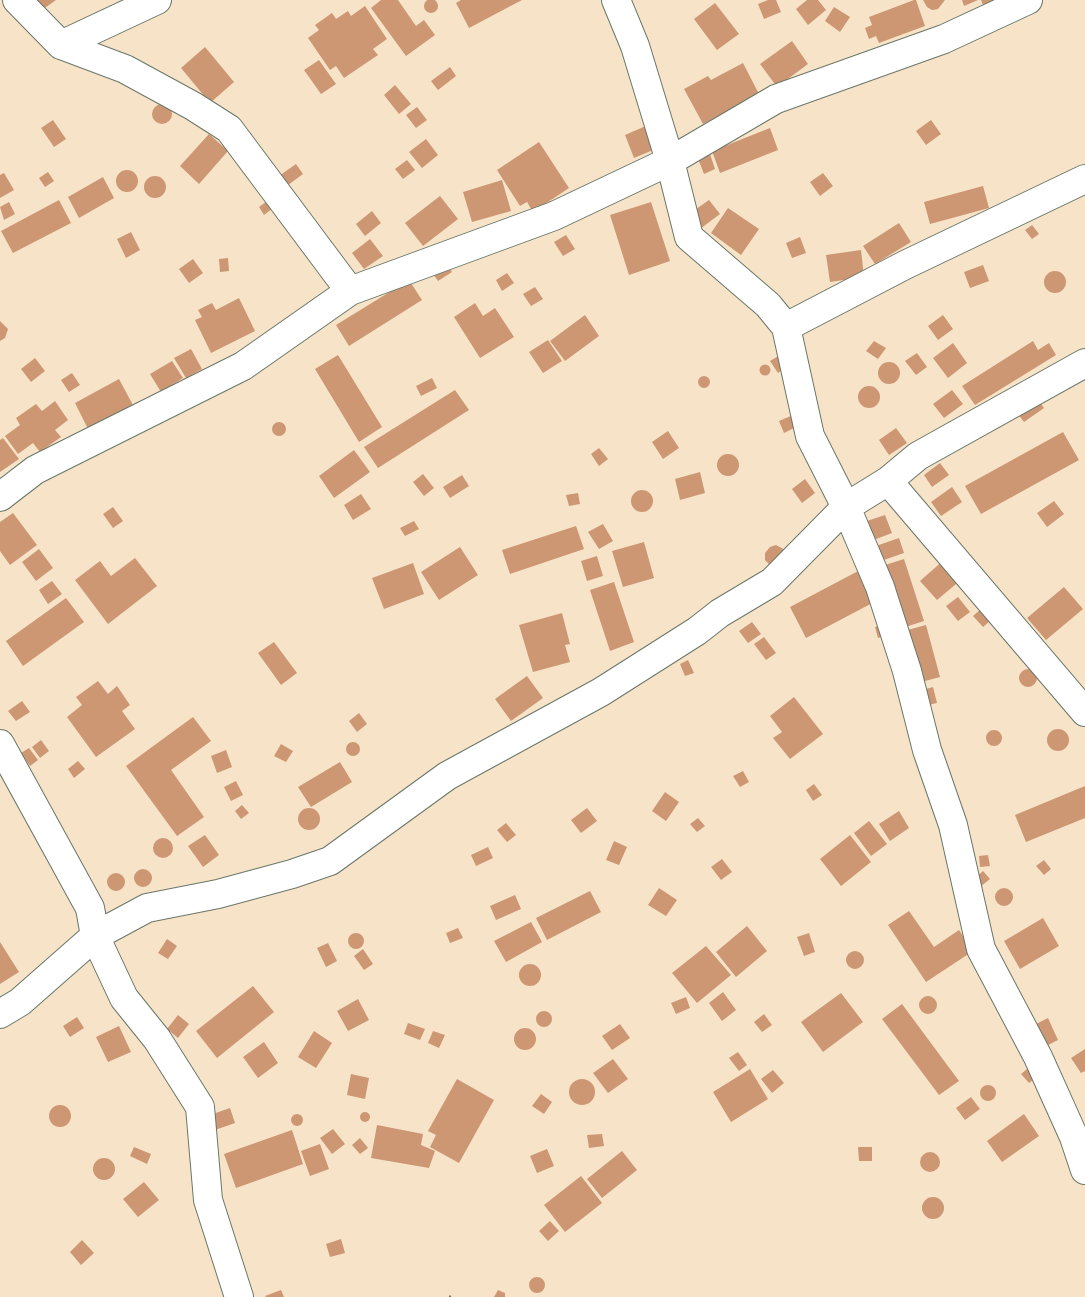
<!DOCTYPE html>
<html>
<head>
<meta charset="utf-8">
<style>
	body { margin:0 }
	canvas { display:block; background:#f6e3c8 }
</style>
</head>
<body>
<canvas width="1085" height="1297"></canvas>
<script>
const g = document.querySelector('canvas').getContext('2d');
g.lineJoin = 'round';
function fillPath(path, color) { g.fillStyle = color; g.fill(path, 'evenodd'); }
const shape = rows => new Path2D(rows.map(r => 'M' + r).join(''));
function stroke(path, color, width, dash) { g.strokeStyle = color; g.lineWidth = width; g.lineCap = dash ? 'butt' : 'round'; g.setLineDash(dash || []); g.stroke(path); }
const building = shape([
	'424 6a7 7 0 1 1 14 0a7 7 0 1 1-14 0Z',
	[34,0,56,0,42,10],
	[381,0,398,0,416,26,424,20,435,35,406,56,371,8],
	[461,0,522,0,469,28,456,3],
	[768,0,776,0,781,12,764,19,758,4],
	[807,0,818,0,826,10,808,25,796,9],
	[914,0,916,0,925,26,879,43,876,36,869,39,865,28,872,25,869,17],
	[923,0,945,0,938,9,932,10,927,7],
	[962,0,978,0,964,6],
	[981,0,996,0,983,5],
	[715,3,739,34,717,50,694,19],
	[365,6,387,39,373,49,378,55,344,78,336,66,330,70,308,38,319,30,315,25,332,13,336,19,348,11,351,16],
	[834,7,850,17,840,32,825,21],
	[792,41,808,64,777,87,760,64],
	[205,47,234,82,210,103,181,68],
	[319,60,336,84,321,94,304,70],
	[743,63,759,94,703,124,684,89,708,76,711,80],
	[450,67,456,76,438,90,431,81],
	[395,85,411,104,399,114,384,95],
	'152 114a10 10 0 1 1 20 0a10 10 0 1 1-20 0Z',
	[417,107,427,120,416,128,406,115],
	[53,120,66,139,54,147,41,128],
	[931,120,941,134,926,145,916,131],
	[648,125,658,148,634,158,625,135],
	[770,128,778,150,720,173,712,151],
	[209,134,228,151,199,184,180,166],
	[426,139,438,155,422,168,409,152],
	[539,142,569,188,533,212,527,202,520,206,497,170],
	[709,151,715,169,704,174,697,156],
	[407,160,415,170,403,179,395,169],
	[296,164,303,174,284,188,276,178],
	'116 181a11 11 0 1 1 22 0a11 11 0 1 1-22 0Z',
	[48,172,54,181,45,187,39,178],
	[4,173,14,190,0,198,0,175],
	[823,173,833,186,820,196,810,182],
	'144 187a11 11 0 1 1 22 0a11 11 0 1 1-22 0Z',
	[103,177,114,198,79,218,68,197],
	[502,180,511,211,472,222,463,192],
	[983,186,989,208,930,224,924,202],
	[440,196,458,219,423,246,405,223],
	[59,200,71,223,13,253,1,231],
	[709,200,720,214,700,229,689,214],
	[267,201,273,208,264,215,259,207],
	[9,202,15,214,4,220,0,207],
	[651,202,670,261,629,275,610,215],
	[728,208,759,229,741,255,711,233],
	[372,211,381,223,365,236,356,224],
	[899,223,911,242,875,264,863,246],
	[1032,225,1039,234,1032,239,1025,230],
	[131,232,140,250,126,258,117,239],
	[566,235,575,249,563,256,554,242],
	[800,237,806,253,792,258,786,243],
	[370,239,383,256,364,269,352,253],
	[861,250,864,277,830,282,826,255],
	[228,258,229,271,220,272,219,259],
	[193,259,203,273,189,283,179,269],
	[445,262,452,272,438,281,431,271],
	[983,265,989,281,970,288,964,272],
	'1044 282a11 11 0 1 1 22 0a11 11 0 1 1-22 0Z',
	[507,273,514,283,502,291,496,280],
	[409,280,422,300,349,346,336,325],
	[535,287,543,299,531,306,523,294],
	[239,298,255,331,211,353,195,320,202,317,198,310,212,303,216,310],
	[475,303,483,316,495,308,514,337,480,358,454,317],
	[585,315,599,336,565,361,550,341],
	[943,315,953,329,938,340,928,326],
	[0,321,8,329,5,338,0,341],
	[548,340,562,361,543,373,529,352],
	[874,341,886,348,878,359,866,351],
	[1033,341,1038,350,1049,343,1056,355,975,405,962,386],
	[953,343,967,363,948,378,933,358],
	[191,349,202,369,186,378,174,358],
	[917,353,927,367,916,375,905,361],
	[338,355,382,427,359,442,315,369],
	[780,355,787,366,778,373,770,361],
	[35,358,45,371,31,382,21,369],
	[172,361,183,378,161,392,150,374],
	'878 373a11 11 0 1 1 22 0a11 11 0 1 1-22 0Z',
	'759.5 370a5.5 5.5 0 1 1 11 0a5.5 5.5 0 1 1-11 0Z',
	[72,373,80,385,69,392,61,380],
	'698 382a6 6 0 1 1 12 0a6 6 0 1 1-12 0Z',
	[432,378,437,388,421,396,416,386],
	[119,379,134,407,89,431,75,403],
	'858 397a11 11 0 1 1 22 0a11 11 0 1 1-22 0Z',
	[455,390,469,410,378,468,364,447],
	[952,390,963,404,944,418,933,404],
	[1037,398,1044,408,1024,422,1017,413],
	[55,401,68,420,55,430,61,437,40,452,33,443,18,454,5,436,20,425,16,418,36,404,42,411],
	[793,415,798,426,784,433,779,421],
	'272 429a7 7 0 1 1 14 0a7 7 0 1 1-14 0Z',
	[896,428,907,443,889,455,879,440],
	[668,431,679,448,663,459,652,442],
	[1063,432,1079,460,981,514,965,486],
	[3,438,19,459,0,472,0,440],
	[599,448,608,459,599,466,591,454],
	[354,450,370,472,334,498,319,476],
	'717 465a11 11 0 1 1 22 0a11 11 0 1 1-22 0Z',
	[940,463,949,475,932,487,924,475],
	[700,472,705,493,680,500,675,479],
	[423,474,434,488,424,496,413,482],
	[462,475,469,486,450,498,443,487],
	[805,479,815,493,802,503,792,489],
	[952,487,962,502,941,516,931,502],
	'631 501a11 11 0 1 1 22 0a11 11 0 1 1-22 0Z',
	[578,493,580,504,569,506,566,495],
	[361,494,371,509,353,520,344,505],
	[1054,501,1064,514,1047,527,1037,513],
	[113,507,123,521,113,528,103,514],
	[13,513,37,545,10,565,0,551,0,522],
	[885,515,892,533,868,542,861,523],
	[414,521,419,529,405,536,400,528],
	[603,524,613,541,599,549,588,532],
	[576,526,584,549,510,574,502,550],
	[899,538,904,553,878,562,873,547],
	[644,542,654,578,623,587,612,551],
	[776,545,785,550,770,565,765,560,765,553,770,547],
	[460,547,478,575,439,600,421,572],
	[39,549,53,568,36,581,22,562],
	[597,556,603,576,587,581,581,561],
	[135,558,157,586,108,624,75,580,100,561,111,576],
	[904,559,924,621,899,629,879,567],
	[945,559,962,579,937,600,920,581],
	[413,563,424,594,384,609,372,578],
	[862,569,878,600,806,638,790,607],
	[52,581,62,594,48,604,39,590],
	[614,582,634,642,610,651,590,590],
	[1064,587,1083,609,1046,640,1027,618],
	[958,597,970,612,958,621,946,606],
	[66,598,84,622,23,666,6,641],
	[981,609,991,620,983,627,973,616],
	[562,613,570,644,565,645,570,662,533,672,519,625],
	[752,622,761,634,748,643,739,631],
	[887,624,889,635,878,638,875,627],
	[926,625,940,677,914,684,900,632],
	[764,637,776,653,766,660,754,644],
	[274,642,297,673,281,685,258,653],
	[688,660,694,673,685,676,680,664],
	'1019 678a9 9 0 1 1 18 0a9 9 0 1 1-18 0Z',
	[527,676,543,698,511,721,495,699],
	[98,681,108,694,117,686,130,705,122,711,135,729,96,757,67,717,82,705,76,697],
	[933,687,937,703,924,706,919,691],
	[794,697,823,734,790,759,773,738,782,732,770,716],
	[22,701,30,712,16,721,8,711],
	[359,713,367,724,357,732,349,721],
	[193,717,211,741,171,770,204,817,177,836,126,766],
	'1047 740a11 11 0 1 1 22 0a11 11 0 1 1-22 0Z',
	'986 738a8 8 0 1 1 16 0a8 8 0 1 1-16 0Z',
	[41,740,49,751,40,758,32,747],
	'346 749a7 7 0 1 1 14 0a7 7 0 1 1-14 0Z',
	[281,744,293,751,286,762,274,756],
	[29,748,38,760,30,766,21,753],
	[226,750,232,767,217,773,211,756],
	[78,761,85,769,74,778,68,769],
	[340,762,352,782,311,807,298,787],
	[743,771,749,782,740,787,733,776],
	[236,781,243,795,231,801,224,787],
	[814,784,822,795,813,801,806,790],
	[1085,786,1085,818,1026,842,1015,815],
	[665,792,679,802,666,821,652,811],
	[242,805,249,813,241,819,235,811],
	[587,808,597,821,581,833,571,820],
	'298 819a11 11 0 1 1 22 0a11 11 0 1 1-22 0Z',
	[899,811,909,828,890,841,879,824],
	[698,818,705,826,697,832,690,824],
	[869,821,887,844,871,856,854,833],
	[506,823,516,835,507,842,497,830],
	[205,835,219,855,203,867,188,846],
	[850,835,871,862,841,886,820,859],
	'153 848a10 10 0 1 1 20 0a10 10 0 1 1-20 0Z',
	[614,841,627,847,619,865,606,860],
	[488,847,493,858,476,866,471,855],
	[988,855,990,866,980,867,979,856],
	[722,859,732,872,721,880,711,867],
	[1044,860,1051,869,1044,875,1036,866],
	'134 878a9 9 0 1 1 18 0a9 9 0 1 1-18 0Z',
	[983,871,990,879,980,887,974,879],
	'107 882a9 9 0 1 1 18 0a9 9 0 1 1-18 0Z',
	'995 897a9 9 0 1 1 18 0a9 9 0 1 1-18 0Z',
	[659,888,677,900,666,916,648,905],
	[590,891,601,912,547,940,536,918],
	[515,895,521,909,496,920,490,906],
	[909,911,934,947,959,930,973,951,926,982,888,925],
	[1043,918,1059,946,1020,969,1004,941],
	[531,922,542,942,506,962,494,941],
	[747,926,767,951,736,977,716,952],
	[458,928,463,938,450,943,446,933],
	'348 941a8 8 0 1 1 16 0a8 8 0 1 1-16 0Z',
	[809,933,815,952,804,956,797,937],
	[167,939,177,946,168,959,158,953],
	[0,942,19,972,0,984],
	[328,943,337,961,326,967,317,948],
	[706,946,731,975,697,1003,672,973],
	[363,949,373,964,364,970,354,956],
	'846 960a9 9 0 1 1 18 0a9 9 0 1 1-18 0Z',
	'519 975a11 11 0 1 1 22 0a11 11 0 1 1-22 0Z',
	[253,986,274,1012,217,1058,196,1031],
	[723,992,736,1010,722,1021,709,1003],
	[841,993,863,1022,823,1052,801,1022],
	'919 1005a9 9 0 1 1 18 0a9 9 0 1 1-18 0Z',
	[686,997,690,1008,676,1014,671,1003],
	[358,999,369,1020,348,1031,337,1011],
	[902,1004,959,1081,939,1095,882,1019],
	'536 1019a8 8 0 1 1 16 0a8 8 0 1 1-16 0Z',
	[764,1014,772,1025,762,1032,754,1022],
	[178,1015,189,1024,178,1038,167,1029],
	[77,1017,84,1028,70,1037,63,1026],
	[1048,1018,1058,1040,1046,1046,1036,1024],
	[408,1023,425,1029,420,1040,404,1034],
	[620,1024,630,1038,612,1050,602,1036],
	[119,1026,131,1052,108,1062,96,1037],
	'514 1039a11 11 0 1 1 22 0a11 11 0 1 1-22 0Z',
	[314,1031,332,1043,316,1068,298,1057],
	[433,1031,445,1035,439,1048,428,1043],
	[264,1042,278,1063,258,1078,243,1057],
	[1085,1049,1085,1071,1081,1073,1071,1058],
	[738,1052,747,1065,739,1071,729,1058],
	[613,1059,628,1079,608,1093,593,1073],
	[1032,1065,1040,1075,1029,1083,1021,1074],
	[750,1069,768,1099,731,1122,713,1092],
	[773,1070,784,1083,772,1093,761,1079],
	[351,1074,369,1078,365,1099,347,1095],
	'569 1092a13 13 0 1 1 26 0a13 13 0 1 1-26 0Z',
	[457,1079,494,1100,459,1163,430,1147,436,1135,428,1131],
	'980 1093a8 8 0 1 1 16 0a8 8 0 1 1-16 0Z',
	[541,1094,552,1102,544,1114,532,1106],
	[971,1097,980,1109,965,1120,956,1108],
	'49 1116a11 11 0 1 1 22 0a11 11 0 1 1-22 0Z',
	[230,1108,235,1123,215,1130,210,1115],
	'360 1117a5 5 0 1 1 10 0a5 5 0 1 1-10 0Z',
	'291 1120a6 6 0 1 1 12 0a6 6 0 1 1-12 0Z',
	[1024,1114,1039,1136,1002,1162,987,1141],
	[377,1125,423,1134,421,1145,435,1151,429,1168,371,1158],
	[333,1129,345,1144,332,1154,320,1138],
	[292,1130,303,1164,236,1188,224,1154],
	[602,1134,604,1146,589,1148,587,1135],
	[360,1138,368,1148,360,1154,352,1145],
	[320,1144,329,1169,310,1176,301,1151],
	[134,1147,151,1154,147,1164,130,1156],
	[858,1147,872,1147,872,1161,859,1161],
	[547,1149,554,1166,537,1173,530,1156],
	[622,1151,637,1170,602,1198,587,1179],
	'920 1162a10 10 0 1 1 20 0a10 10 0 1 1-20 0Z',
	'93 1169a11 11 0 1 1 22 0a11 11 0 1 1-22 0Z',
	[581,1176,602,1203,565,1232,544,1205],
	[144,1182,159,1200,138,1217,123,1199],
	'922 1208a11 11 0 1 1 22 0a11 11 0 1 1-22 0Z',
	[550,1221,559,1231,548,1241,539,1231],
	[341,1239,345,1253,330,1257,326,1244],
	[82,1240,94,1253,81,1265,70,1252],
	'529 1285a8 8 0 1 1 16 0a8 8 0 1 1-16 0Z',
	[281,1290,284,1297,266,1297,265,1296],
	[498,1290,505,1293,505,1297,494,1297]
]);
const path = shape([
	[449,1297,451,1297]
]);
const minor = shape([
	[17,0,61,45,125,69,193,106,229,129,350,291,554,216,670,161,776,99,944,39,1028,0],
	[616,0,635,46,670,161,689,237,768,305,786,327,810,436,846,507,888,481,1085,712],
	[61,45,157,0],
	[786,327,905,265,1085,179],
	[888,481,918,456,1085,363],
	[0,497,35,470,243,366,350,291],
	[0,744,90,908,95,936,124,998,157,1039,200,1107,208,1200,239,1297],
	[0,1014,20,1002,95,936,147,908,218,894,292,874,330,861,447,776,601,692,697,631,720,613,772,582,846,507,880,587,907,671,927,750,953,825,981,949,1038,1057,1074,1137,1085,1170]
]);
fillPath(building, '#ce9773');
stroke(minor, '#6a7768', 30);
stroke(path, '#6a7768', 3, [4, 4]);
stroke(minor, '#fff', 28);
</script>
</body>
</html>
